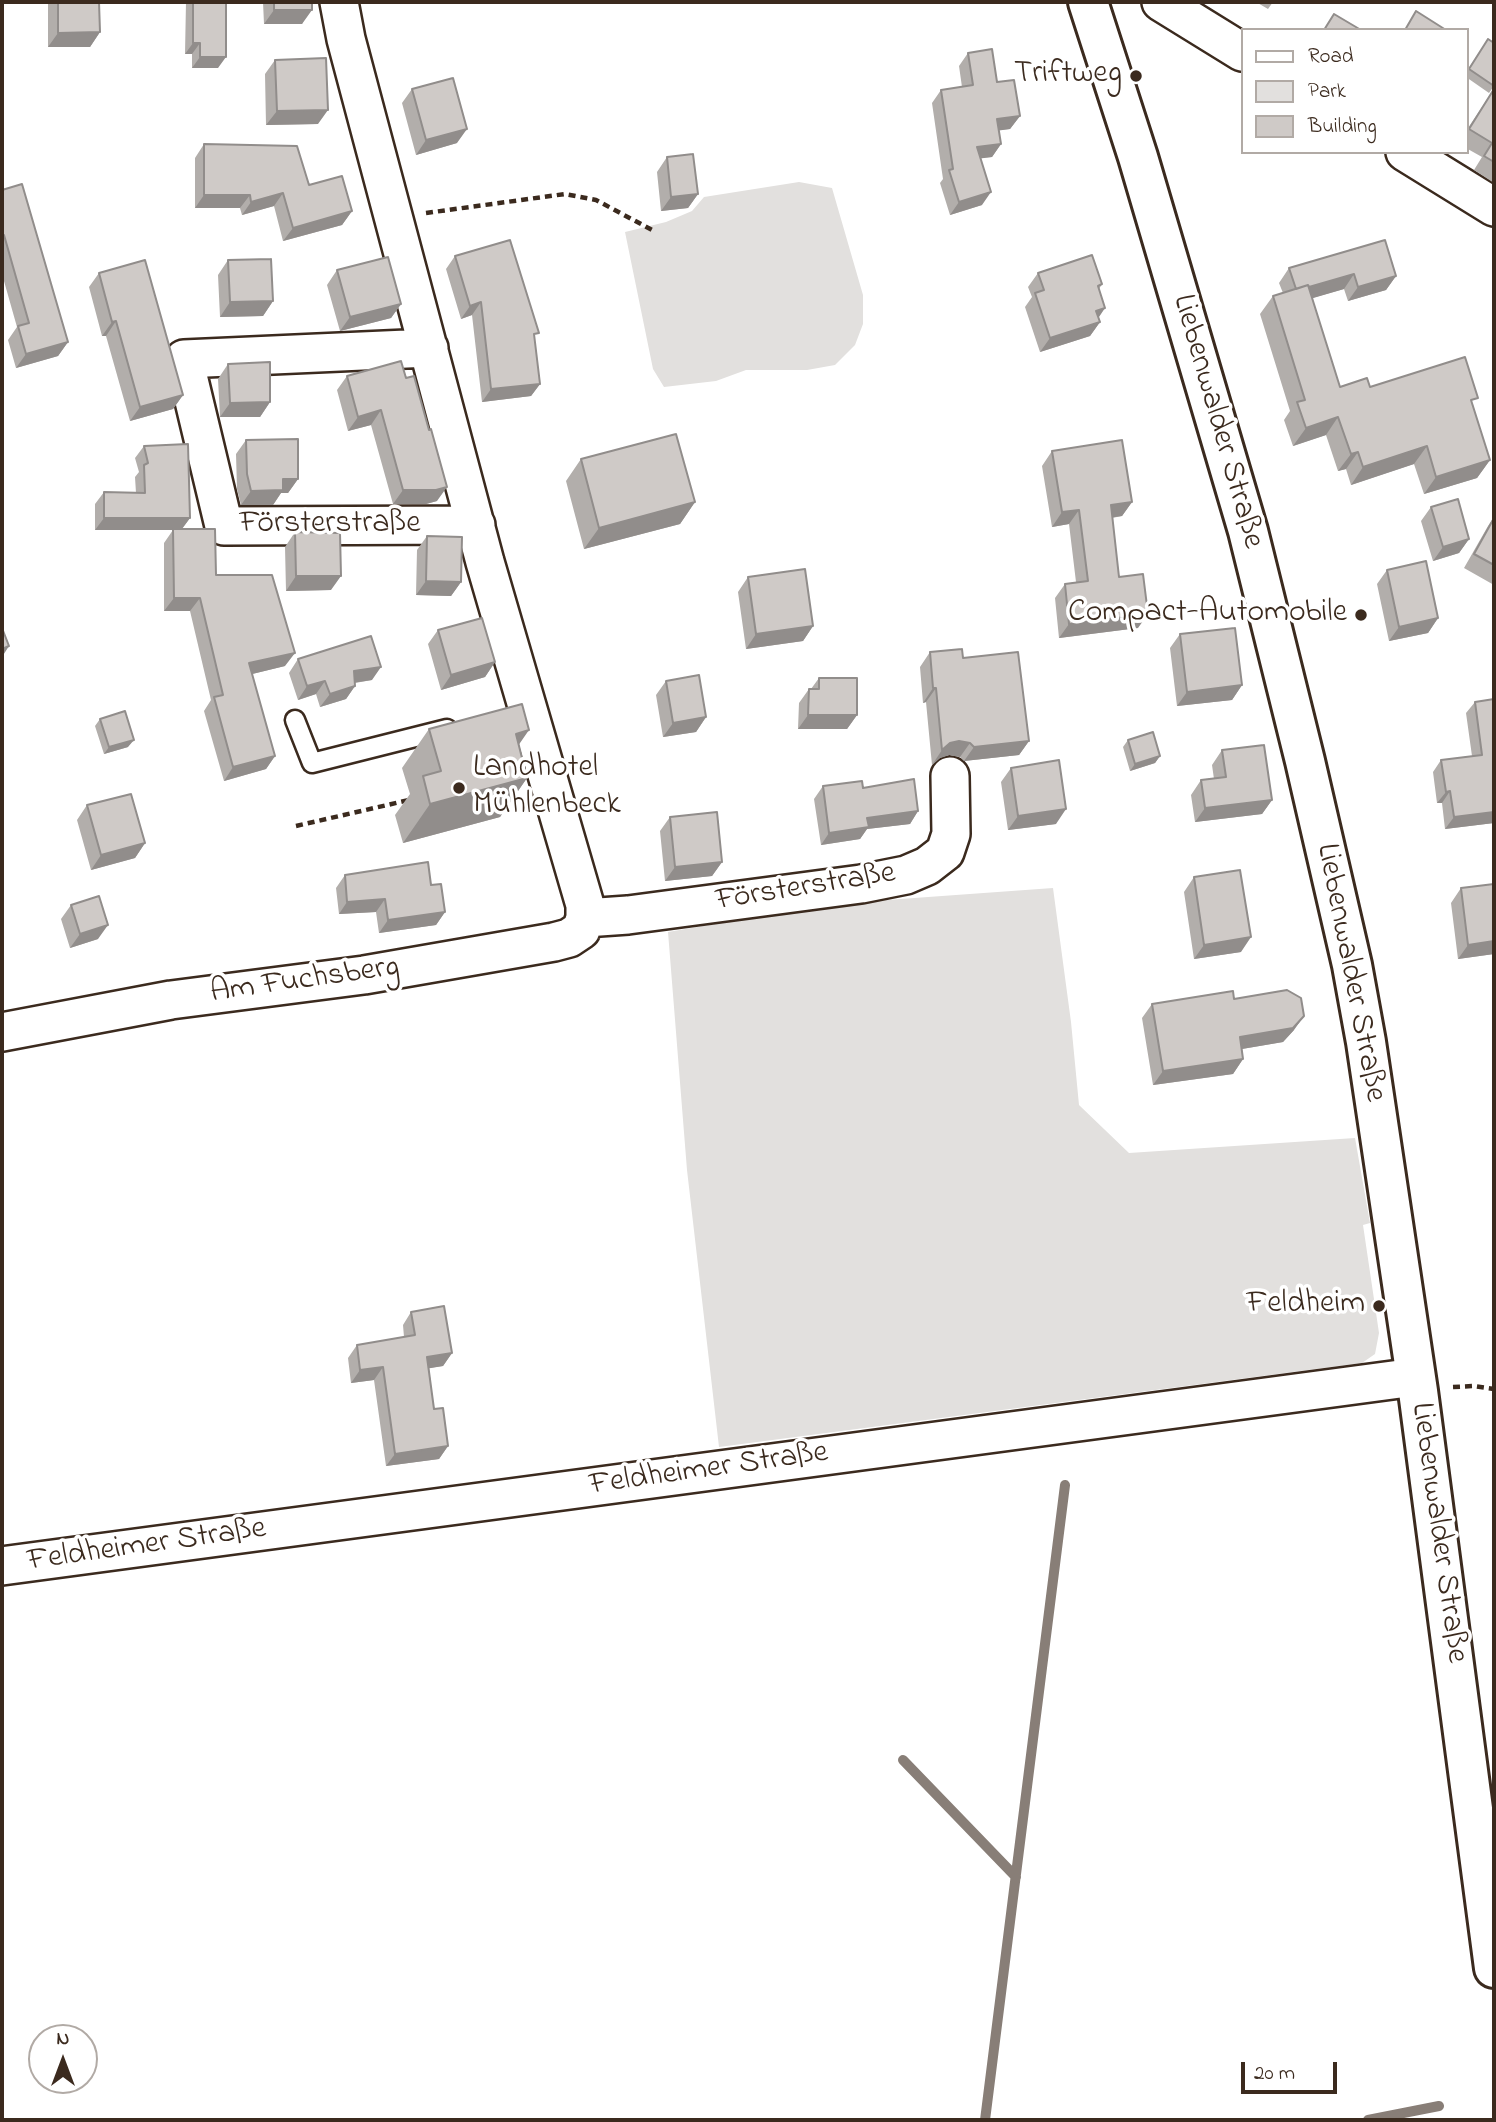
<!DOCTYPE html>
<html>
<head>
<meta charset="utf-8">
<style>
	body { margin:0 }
	#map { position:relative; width:1496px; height:2122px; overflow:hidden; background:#fff; font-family:"Indie Flower",sans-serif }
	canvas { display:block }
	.frame { position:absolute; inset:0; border:4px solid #3b2a1e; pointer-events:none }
	.legend { position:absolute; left:1241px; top:28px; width:228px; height:126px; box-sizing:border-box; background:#fff; border:2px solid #b1aaa5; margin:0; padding:9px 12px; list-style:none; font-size:21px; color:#3b2a1e }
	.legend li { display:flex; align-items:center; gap:14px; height:35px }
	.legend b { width:35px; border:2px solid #b1aaa5 }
	.north { position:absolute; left:28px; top:2024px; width:70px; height:70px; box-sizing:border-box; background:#fff; border:2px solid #b1aaa5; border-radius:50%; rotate:0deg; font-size:19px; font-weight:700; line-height:28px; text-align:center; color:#3b2a1e }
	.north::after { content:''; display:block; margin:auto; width:24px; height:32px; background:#3b2a1e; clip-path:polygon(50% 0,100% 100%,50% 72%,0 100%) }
	.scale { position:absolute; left:1241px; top:2062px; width:96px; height:32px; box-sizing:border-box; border:4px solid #3b2a1e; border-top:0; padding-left:9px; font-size:21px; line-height:24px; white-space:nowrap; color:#3b2a1e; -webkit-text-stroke:5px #fff; paint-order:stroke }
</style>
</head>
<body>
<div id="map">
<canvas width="1496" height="2122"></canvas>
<div class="frame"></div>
<ul class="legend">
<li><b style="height:9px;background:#fff"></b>Road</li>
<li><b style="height:19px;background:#e2e0de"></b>Park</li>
<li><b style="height:19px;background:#cfcac7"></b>Building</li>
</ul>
<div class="north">N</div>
<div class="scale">20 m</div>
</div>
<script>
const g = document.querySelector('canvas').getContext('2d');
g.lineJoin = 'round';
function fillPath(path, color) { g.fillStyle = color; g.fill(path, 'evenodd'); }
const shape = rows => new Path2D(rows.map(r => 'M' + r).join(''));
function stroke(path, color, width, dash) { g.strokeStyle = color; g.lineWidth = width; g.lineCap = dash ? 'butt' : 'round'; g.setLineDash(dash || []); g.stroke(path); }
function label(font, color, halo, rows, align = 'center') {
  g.font = font + ' "Indie Flower",sans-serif'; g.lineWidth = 7; g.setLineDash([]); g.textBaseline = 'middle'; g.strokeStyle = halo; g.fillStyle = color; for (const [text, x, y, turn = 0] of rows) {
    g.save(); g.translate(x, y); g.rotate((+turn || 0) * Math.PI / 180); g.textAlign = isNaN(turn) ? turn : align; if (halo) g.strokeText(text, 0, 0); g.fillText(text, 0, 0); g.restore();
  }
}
const green = shape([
	[799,182,832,188,863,295,863,324,855,345,835,365,807,370,746,370,716,381,664,387,653,369,625,232,666,222,692,211,704,197],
	[1053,888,1071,1022,1079,1105,1129,1153,1355,1138,1370,1223,1363,1225,1379,1333,1375,1354,1362,1363,719,1447,687,1170,668,932,831,904]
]);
const stream = shape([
	[903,1760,1016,1877],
	[985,2120,1065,1485],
	[1368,2120,1439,2106]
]);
const path = shape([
	[426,213,565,194,596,200,654,231],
	[296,826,409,800],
	[1453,1387,1474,1386,1494,1389]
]);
const lane = shape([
	[295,720,312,763,447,729]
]);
const street = shape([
	[1161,2,1242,52],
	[1405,152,1494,207],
	[429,348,184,359,224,526,476,525],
	[585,918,628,915,861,884,906,875,927,866,945,852,951,834,950,776],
	[2,1032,171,1000,364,975,554,942,569,938,581,930,585,918,585,905,485,562,346,39,339,2],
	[2,1566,1415,1377]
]);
const secondary = shape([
	[1088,2,1138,157,1248,531,1305,761,1352,965,1366,1042,1418,1391,1494,1968]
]);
const wall = shape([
	[48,2,99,2,100,32,90,47,48,47],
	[186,2,226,2,218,68,192,68,192,54,185,54],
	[263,2,312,2,302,24,264,24],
	[1256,2,1273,2,1268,9],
	[1488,39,1494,86,1489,93,1466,77,1466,72],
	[968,53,997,82,1020,116,1010,129,999,130,1001,144,992,157,980,158,982,205,950,215,940,183,943,179,932,103,941,90,962,87,959,66],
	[275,60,318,124,266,125,265,74],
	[412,89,457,143,416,155,402,103],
	[1494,89,1494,183,1474,170,1482,157,1466,148,1466,131],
	[204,144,309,185,352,211,342,225,283,241,274,206,242,215,240,208,195,208,195,158],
	[667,157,698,194,688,208,661,211,657,172],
	[2,190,68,342,58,356,16,368,8,340,17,327,2,274],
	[455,256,540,384,531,396,482,402,472,315,461,319,446,269],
	[228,260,273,301,263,316,220,317,218,275],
	[1289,268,1396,276,1386,290,1348,301,1344,289,1312,298,1340,387,1370,387,1473,405,1490,460,1477,478,1424,494,1414,464,1351,485,1346,469,1338,471,1326,435,1293,446,1284,420,1290,411,1260,314,1273,296,1283,293,1279,283],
	[337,270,401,304,391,318,340,331,327,285],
	[99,273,183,395,173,409,130,421,106,336,102,336,89,287],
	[1038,273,1102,284,1099,289,1099,318,1100,322,1090,336,1040,352,1025,307,1032,297,1028,287],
	[228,364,270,402,260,417,220,417,218,379],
	[347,376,406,378,429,430,437,501,426,504,393,504,371,425,348,431,337,390],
	[246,440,298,479,288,493,281,493,273,505,241,505,237,489,236,454],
	[144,446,190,518,182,529,285,666,252,674,275,756,266,769,224,781,204,711,211,700,190,611,164,611,164,543,173,530,95,530,95,504,104,492,136,493,135,477,139,472,135,458],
	[1052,451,1132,502,1122,516,1112,518,1119,577,1138,628,1059,638,1055,598,1065,584,1076,582,1069,524,1052,527,1042,466],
	[581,459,695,502,680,524,584,549,566,481],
	[1431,507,1469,539,1459,553,1433,561,1421,521],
	[1494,517,1494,585,1464,568,1488,526],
	[295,532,331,590,286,591,285,547],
	[427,536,461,582,451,596,416,595,417,550],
	[1387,570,1438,618,1428,633,1389,641,1377,584],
	[748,577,813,626,803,641,746,649,738,592],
	[438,630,495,662,485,677,441,690,428,644],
	[1180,634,1242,685,1232,700,1177,706,1170,648],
	[930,652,963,658,1029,741,1019,755,964,761,960,757,949,755,940,758,932,765,926,702,923,703,920,667],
	[298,659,372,680,355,683,355,686,346,699,320,707,316,694,298,700,289,673],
	[819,678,857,715,847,729,798,729,799,703,809,689,811,689],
	[666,681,706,717,696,732,663,737,656,695],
	[1475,702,1494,823,1445,829,1442,803,1437,803,1433,772,1441,760,1472,756,1466,713],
	[100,719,128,747,104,754,95,726],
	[429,729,519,745,527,778,500,817,403,843,395,815,410,794,402,768],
	[1128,740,1160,756,1155,763,1130,771,1123,747],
	[1222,750,1272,800,1262,814,1195,822,1191,795,1201,780,1214,779,1212,765],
	[1011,768,1056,824,1008,830,1001,782],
	[823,786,863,788,918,811,910,824,867,829,860,839,821,845,814,799],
	[87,805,145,843,135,858,91,870,77,820],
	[670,817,722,862,712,876,665,881,660,831],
	[345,875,431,885,445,912,436,925,379,933,376,912,339,914,336,888],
	[1194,877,1241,952,1194,959,1184,892],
	[1494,884,1494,954,1458,959,1451,903,1461,888],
	[71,905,98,939,70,948,61,919],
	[1234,999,1294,1030,1283,1042,1242,1049,1243,1059,1233,1074,1153,1085,1142,1018,1152,1004],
	[411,1312,452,1353,443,1366,429,1368,434,1409,448,1446,439,1459,386,1466,374,1380,351,1383,348,1358,357,1345,404,1337,403,1325]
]);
const shadedWall = shape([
	[274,10,312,10,302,24,264,24],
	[100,32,90,47,48,47,58,33],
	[193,43,200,43,192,54,185,54],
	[200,57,226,57,218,68,192,68],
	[328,110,318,124,266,125,277,111],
	[1020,116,1010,129,988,132,997,119],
	[467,129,457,143,416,155,426,140],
	[1001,144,992,157,968,160,977,147],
	[991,192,982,205,950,215,959,202],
	[283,193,274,206,242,215,251,202],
	[698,194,688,208,661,211,671,197],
	[204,195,250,195,240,208,195,208],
	[352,211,342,225,283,241,293,228],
	[1354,274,1344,289,1286,306,1296,291],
	[1396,276,1386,290,1348,301,1358,287],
	[273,301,263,316,220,317,230,302],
	[481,302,472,315,461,319,470,306],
	[401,304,391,318,340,331,350,317],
	[1105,308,1095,323,1096,311],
	[116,321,106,336,102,336,112,322],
	[1100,322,1090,336,1040,352,1050,338],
	[68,342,58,356,16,368,26,354],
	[540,384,531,396,482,402,491,389],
	[183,395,173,409,130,421,140,407],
	[270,402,260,417,220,417,230,403],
	[381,410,371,425,348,431,358,417],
	[1338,417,1326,435,1293,446,1306,428],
	[1427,446,1414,464,1351,485,1363,467],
	[1358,452,1346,469,1338,471,1351,454],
	[1490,460,1477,478,1424,494,1436,477],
	[283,479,298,479,288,493,281,493,273,505,241,505,251,491],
	[447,487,437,501,426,504,393,504,403,490],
	[695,502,680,524,584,549,599,528],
	[1132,502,1122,516,1101,519,1111,505],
	[1079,510,1069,524,1052,527,1062,512],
	[104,518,190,518,181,530,95,530],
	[1469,539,1459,553,1433,561,1443,547],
	[296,576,341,576,331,590,286,591],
	[426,581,461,582,451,596,416,595],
	[174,598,200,598,190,611,164,611],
	[1148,614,1138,628,1059,638,1069,624],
	[1438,618,1428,633,1389,641,1399,627],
	[813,626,803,641,746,649,756,634],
	[9,646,2,657,2,649],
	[295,653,285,666,240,677,249,663],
	[495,662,485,677,441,690,451,675],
	[381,667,372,680,345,684,354,671],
	[325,681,316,694,298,700,307,686],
	[1242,685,1232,700,1177,706,1187,692],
	[355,686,346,699,320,707,330,694],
	[933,688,936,688,926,702,923,703],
	[808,715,857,715,847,729,798,729],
	[706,717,696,732,663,737,673,723],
	[529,730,502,769,516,734],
	[134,740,128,747,104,754,109,747],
	[959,741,970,743,960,757,949,755,940,758,932,765,942,750,950,743],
	[1029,741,1019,755,964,761,974,747],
	[275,756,266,769,224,781,233,767],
	[1160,756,1155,763,1130,771,1135,764],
	[527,778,500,817,403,843,430,804],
	[1450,791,1442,803,1437,803,1446,792],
	[1272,800,1262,814,1195,822,1205,808],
	[1066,809,1056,824,1008,830,1018,816],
	[918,811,910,824,867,829,860,839,821,845,829,833,867,818],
	[1494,812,1494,823,1445,829,1454,817],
	[145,843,135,858,91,870,101,855],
	[722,862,712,876,665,881,675,867],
	[385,899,376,912,339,914,347,902],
	[445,912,436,925,379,933,388,920],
	[108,925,98,939,70,948,80,934],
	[1251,937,1241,952,1194,959,1204,945],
	[1494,941,1494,954,1458,959,1468,945],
	[1304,1016,1294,1030,1283,1042,1230,1051,1240,1037],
	[1243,1059,1233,1074,1153,1085,1163,1071],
	[452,1353,443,1366,419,1370,427,1357],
	[383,1367,374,1380,351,1383,360,1370],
	[448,1446,439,1459,386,1466,395,1454]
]);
const building = shape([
	[58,2,99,2,100,32,58,33,58,2],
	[193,2,226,2,226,57,200,57,200,43,193,43,193,2],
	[274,2,312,2,312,10,274,10,274,2],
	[1416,11,1446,30,1405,30,1416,11],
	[1334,14,1361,30,1324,30,1334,14],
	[1488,39,1494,43,1494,86,1469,69,1488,39],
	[992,49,997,82,1014,80,1020,116,997,119,1001,144,977,147,991,192,959,202,949,170,953,169,941,90,973,85,968,53,992,49],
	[326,58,328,110,277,111,275,60,326,58],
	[453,78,467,129,426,140,412,89,453,78],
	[1494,89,1494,162,1484,156,1492,143,1469,129,1494,89],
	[204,144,297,146,309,185,342,176,352,211,293,228,283,193,251,202,250,195,204,195,204,144],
	[693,154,698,194,671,197,667,157,693,154],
	[22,184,68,342,26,354,18,326,29,323,4,235,2,236,2,190,22,184],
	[510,240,539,333,534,334,540,384,491,389,481,302,470,306,455,256,510,240],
	[1385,240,1396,276,1358,287,1354,274,1309,287,1308,285,1296,289,1289,268,1385,240],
	[1092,255,1102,284,1098,286,1105,308,1096,311,1100,322,1050,338,1035,293,1044,290,1038,273,1092,255],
	[388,257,401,304,350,317,337,270,388,257],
	[271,259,273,301,230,302,228,260,271,259],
	[145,260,183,395,140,407,116,321,112,322,99,273,145,260],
	[1308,285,1340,387,1367,378,1370,387,1465,357,1478,398,1471,400,1490,460,1436,477,1427,446,1363,467,1358,452,1351,454,1338,417,1306,428,1297,402,1305,400,1273,296,1308,285],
	[401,361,406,378,414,376,429,430,431,429,447,487,436,490,403,490,381,410,358,417,347,376,401,361],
	[270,362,270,402,230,403,228,364,270,362],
	[676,434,695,502,599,528,581,459,676,434],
	[298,439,298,479,283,479,283,490,251,491,247,474,246,440,298,439],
	[1122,440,1132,502,1111,505,1119,577,1143,574,1148,614,1069,624,1065,584,1088,581,1079,510,1062,512,1052,451,1122,440],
	[188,444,190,518,104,518,104,492,145,493,144,465,148,463,144,446,188,444],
	[1458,499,1469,539,1443,547,1431,507,1458,499],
	[1494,518,1494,565,1474,554,1494,518],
	[173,529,215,529,216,575,272,575,295,653,249,663,275,756,233,767,214,697,223,695,200,598,174,598,173,529],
	[295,532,340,533,341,576,296,576,295,532],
	[427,536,462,537,461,582,426,581,427,536],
	[1426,561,1438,618,1399,627,1387,570,1426,561],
	[805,569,813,626,756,634,748,577,805,569],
	[482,618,495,662,451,675,438,630,482,618],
	[2,628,9,646,2,649,2,628],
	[1235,628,1242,685,1187,692,1180,634,1235,628],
	[371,636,381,667,354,671,355,686,330,694,325,681,307,686,298,659,371,636],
	[962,649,963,658,1018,652,1029,741,974,747,970,743,959,741,950,743,942,750,936,688,933,688,930,652,962,649],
	[699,675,706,717,673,723,666,681,699,675],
	[819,678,857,678,857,715,808,715,809,689,819,689,819,678],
	[1494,699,1494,812,1454,817,1450,791,1446,792,1441,760,1482,755,1475,702,1494,699],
	[522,704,529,730,516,734,527,778,430,804,423,776,441,771,429,729,522,704],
	[125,711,134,740,109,747,100,719,125,711],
	[1153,732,1160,756,1135,764,1128,740,1153,732],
	[1264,745,1272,800,1205,808,1201,780,1226,777,1222,750,1264,745],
	[1059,760,1066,809,1018,816,1011,768,1059,760],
	[914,779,918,811,867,818,869,827,829,833,823,786,862,781,863,788,914,779],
	[131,794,145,843,101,855,87,805,131,794],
	[717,812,722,862,675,867,670,817,717,812],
	[428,862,431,885,441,884,445,912,388,920,385,899,347,902,345,875,428,862],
	[1240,870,1251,937,1204,945,1194,877,1240,870],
	[1494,884,1494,941,1468,945,1461,888,1494,884],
	[99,896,108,925,80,934,71,905,99,896],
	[1287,990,1301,998,1304,1016,1293,1028,1240,1037,1243,1059,1163,1071,1152,1004,1233,991,1234,999,1287,990],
	[444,1306,452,1353,427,1357,434,1409,443,1408,448,1446,395,1454,383,1367,360,1370,357,1345,415,1335,411,1312,444,1306]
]);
const markers = [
	[1136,76,7,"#3b2a1e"],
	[1361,615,7,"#3b2a1e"],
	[459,788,7,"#3b2a1e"],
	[1379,1306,7,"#3b2a1e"]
];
const poiNames = [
	["Triftweg",1122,76],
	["Compact-Automobile",1347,615],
	["Landhotel",473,770,"left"],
	["Mühlenbeck",473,807,"left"],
	["Feldheim",1365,1306]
];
const streetNames = [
	["Liebenwalder Straße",1216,422,74],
	["Försterstraße",330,526],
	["Försterstraße",806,889,-9],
	["Liebenwalder Straße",1349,973,79],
	["Am Fuchsberg",305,982,-8],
	["Feldheimer Straße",709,1471,-8],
	["Liebenwalder Straße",1437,1533,82],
	["Feldheimer Straße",147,1547,-8]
];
fillPath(green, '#e2e0de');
stroke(stream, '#887e77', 10);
stroke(lane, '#3b2a1e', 23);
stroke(street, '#3b2a1e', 42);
stroke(secondary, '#3b2a1e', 44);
stroke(path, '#3b2a1e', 4.5, [7, 5]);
stroke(lane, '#fff', 18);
stroke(street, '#fff', 37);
stroke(secondary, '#fff', 38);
fillPath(wall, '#b2aeab');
fillPath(shadedWall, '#918d8b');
fillPath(building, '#cfcac7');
stroke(building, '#918d8b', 2);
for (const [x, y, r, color] of markers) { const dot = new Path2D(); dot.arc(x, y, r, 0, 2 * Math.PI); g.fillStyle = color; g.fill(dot); stroke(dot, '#fff', 2.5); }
label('32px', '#3b2a1e', '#fff', poiNames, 'right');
label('32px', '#3b2a1e', '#fff', streetNames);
</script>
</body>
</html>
